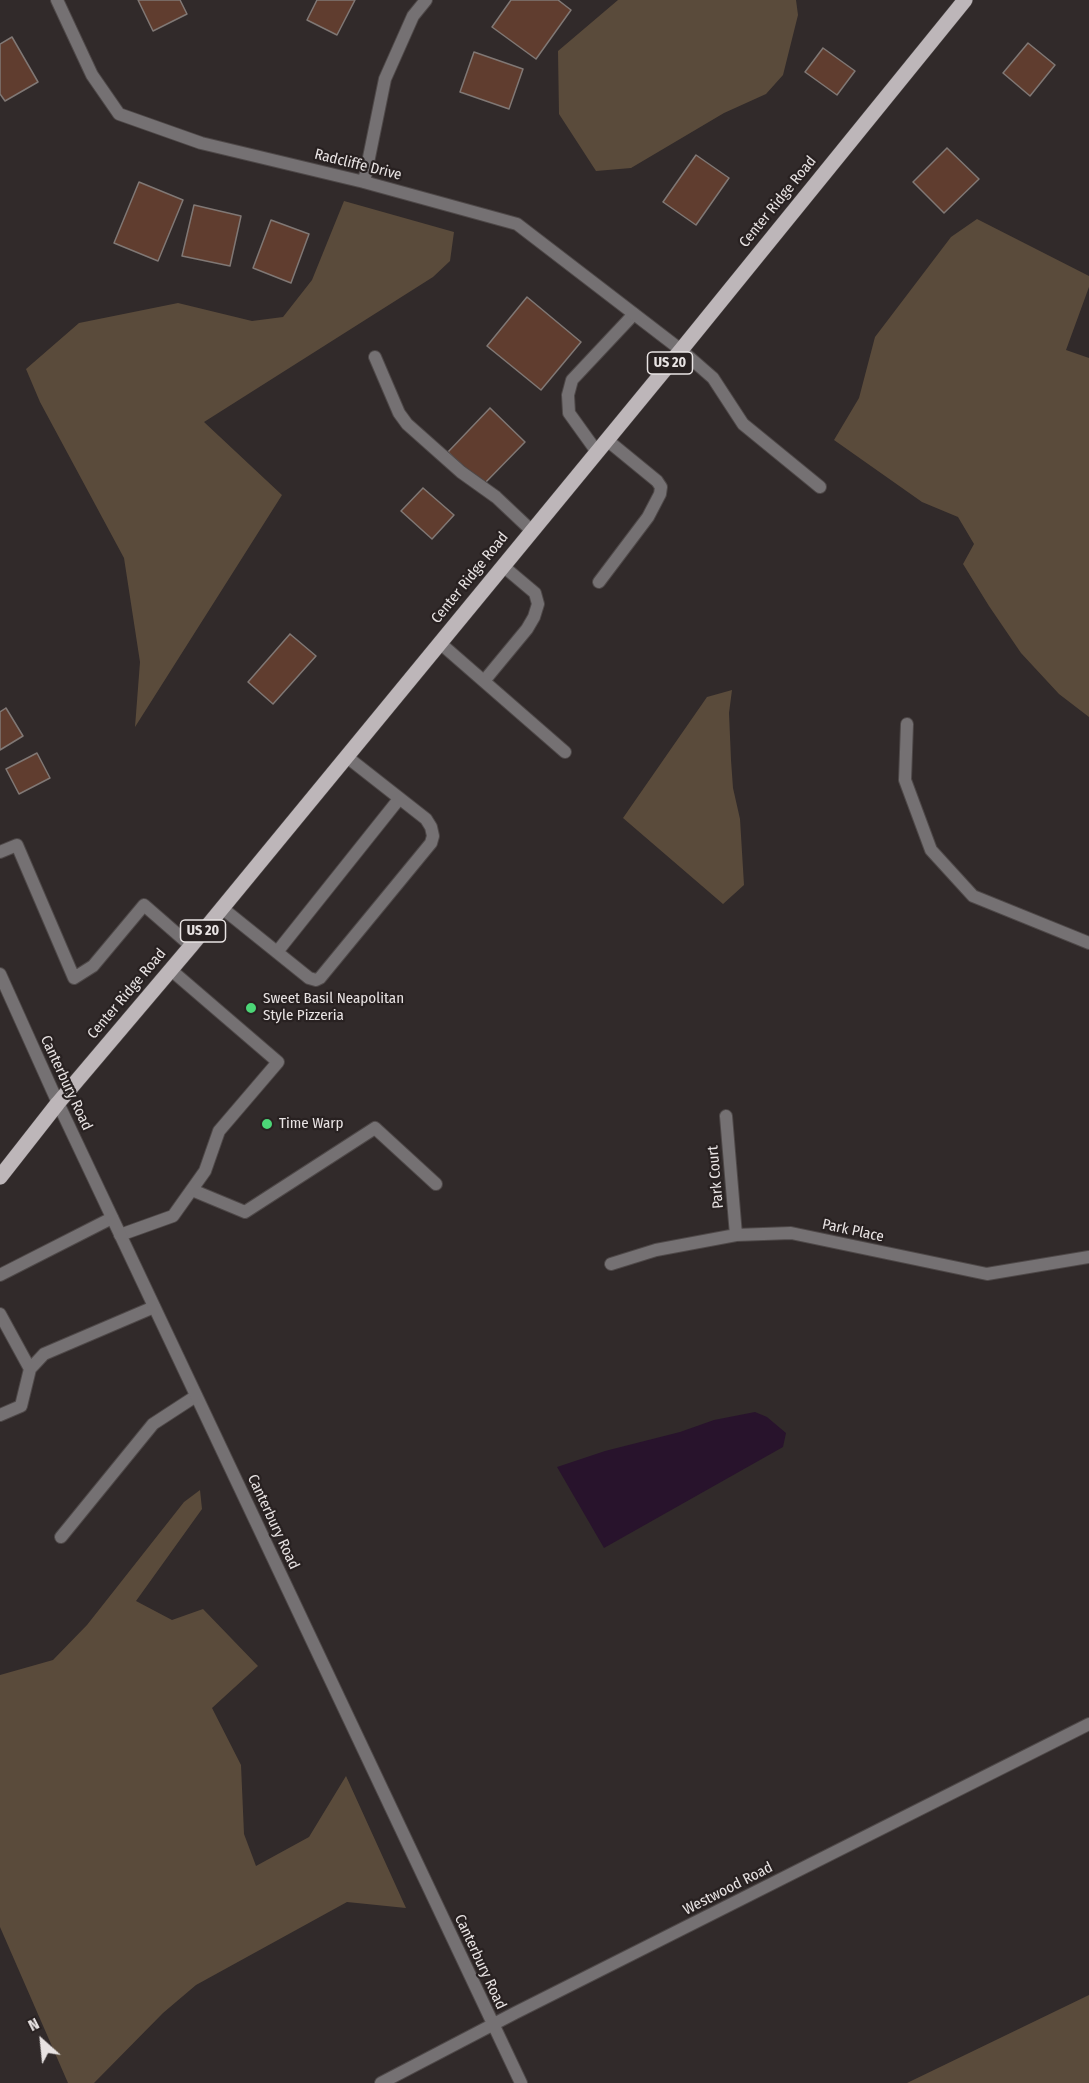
<!DOCTYPE html>
<html>
<head>
<meta charset="utf-8">
<style>
	body { margin:0 }
	#map { position:relative; width:1089px; height:2083px; overflow:hidden; background:#312a2a; font-family:"Fira Sans Condensed",sans-serif }
	canvas { display:block }
	.north { position:absolute; left:12px; top:2011px; width:60px; height:60px; -webkit-text-stroke:4px #282121; paint-order:stroke; rotate:333deg; font-size:16px; font-weight:700; line-height:24px; text-align:center; color:#e8e3e3 }
	.north::after { content:''; display:block; margin:auto; width:21px; height:27px; background:#e8e3e3; clip-path:polygon(50% 0,100% 100%,50% 72%,0 100%) }
</style>
</head>
<body>
<div id="map">
<canvas width="1089" height="2083"></canvas>
<div class="north">N</div>
</div>
<script>
const g = document.querySelector('canvas').getContext('2d');
g.lineJoin = 'round';
function fillPath(path, color) { g.fillStyle = color; g.fill(path, 'evenodd'); }
const shape = rows => new Path2D(rows.map(r => 'M' + r).join(''));
function stroke(path, color, width, dash) { g.strokeStyle = color; g.lineWidth = width; g.lineCap = dash ? 'butt' : 'round'; g.setLineDash(dash || []); g.stroke(path); }
function label(font, color, halo, rows, align = 'center') {
  g.font = font + ' "Fira Sans Condensed",sans-serif'; g.lineWidth = 4.5; g.setLineDash([]); g.textBaseline = 'middle'; g.strokeStyle = halo; g.fillStyle = color; for (const [text, x, y, turn = 0] of rows) {
    g.save(); g.translate(x, y); g.rotate((+turn || 0) * Math.PI / 180); g.textAlign = isNaN(turn) ? turn : align; if (halo) g.strokeText(text, 0, 0); g.fillText(text, 0, 0); g.restore();
  }
}
const green = shape([
	[618,0,796,0,798,15,783,75,766,94,724,113,631,168,596,171,559,114,558,51],
	[344,201,454,232,450,261,433,277,204,422,282,495,135,727,140,662,124,558,40,402,26,369,79,323,178,303,252,321,283,317,312,280],
	[977,219,1089,276,1089,287,1066,350,1089,358,1089,717,1059,694,1021,653,989,606,963,564,974,544,958,517,922,502,834,440,859,398,875,337,951,237],
	[732,690,729,713,731,760,733,788,740,819,744,885,723,904,623,818,707,697],
	[200,1490,202,1509,136,1601,172,1620,203,1609,258,1666,212,1708,241,1765,244,1834,256,1866,309,1837,346,1776,406,1908,347,1902,196,1985,163,2013,94,2083,68,2083,0,1927,0,1675,53,1660,87,1625,184,1502],
	[1089,1995,1089,2083,907,2083]
]);
const water = shape([
	[755,1412,767,1417,786,1433,783,1447,604,1548,557,1467,605,1451,680,1432,714,1420]
]);
const building = shape([
	[138,0,180,0,187,14,153,31,138,0],
	[317,0,355,0,337,35,307,20,317,0],
	[511,0,558,0,571,10,536,59,492,27,511,0],
	[12,37,38,82,5,101,0,94,0,44,12,37],
	[1028,43,1055,65,1030,96,1003,73,1028,43],
	[823,48,855,71,837,95,805,72,823,48],
	[474,52,523,69,509,109,460,92,474,52],
	[947,148,979,179,944,213,913,182,947,148],
	[696,155,729,178,696,225,663,202,696,155],
	[139,182,183,200,158,261,114,243,139,182],
	[194,205,241,216,230,266,182,256,194,205],
	[271,220,309,234,291,283,253,268,271,220],
	[527,297,581,342,541,390,487,346,527,297],
	[490,408,525,442,483,485,448,452,490,408],
	[423,488,454,515,432,539,401,511,423,488],
	[290,634,316,656,273,704,248,682,290,634],
	[6,708,23,736,0,750,0,712,6,708],
	[37,753,50,778,19,794,6,769,37,753]
]);
const service = shape([
	[681,350,713,378,743,424,820,487],
	[375,357,399,413,407,424,461,472,496,497,532,531],
	[597,452,569,413,568,395,572,380,634,314],
	[599,582,648,517,660,494,661,487,657,481,607,440],
	[440,643,565,752],
	[484,681,527,629,534,617,538,604,535,593,503,566],
	[0,852,17,845,74,978,93,966,144,905,191,946],
	[222,908,309,978,316,980,320,978,431,843,433,836,431,827,426,819,347,757],
	[277,952,399,799],
	[192,1190,245,1212,375,1128,436,1184],
	[120,1235,173,1216,205,1171,219,1131,278,1062,171,970],
	[0,1275,112,1218],
	[0,1314,30,1369],
	[0,1415,21,1406,30,1369,44,1354,154,1307],
	[61,1537,153,1424,196,1396]
]);
const minor = shape([
	[57,0,92,75,119,114,201,143,364,182,517,224,681,350],
	[364,182,385,79,413,16,426,0],
	[907,724,905,780,931,850,973,896,1089,943],
	[726,1116,736,1235],
	[611,1264,656,1250,736,1235,791,1233,987,1274,1089,1257]
]);
const tertiary = shape([
	[0,974,58,1103,521,2083],
	[381,2083,515,2013,1089,1724]
]);
const primary = shape([
	[0,1177,58,1103,191,946,681,350,965,0]
]);
const markers = [
	[251,1008,6,"#4cd677"],
	[267,1124,6,"#4cd677"]
];
const shields = [
	[670,363,45],
	[203,931,45]
];
const shieldNames = [
	["US 20",670,363],
	["US 20",203,931]
];
const streetNames = [
	["Radcliffe Drive",358,165,14],
	["Center Ridge Road",778,202,-51],
	["Center Ridge Road",470,578,-51],
	["Center Ridge Road",127,994,-50],
	["Canterbury Road",66,1083,65],
	["Park Court",716,1177,-95],
	["Park Place",853,1231,12],
	["Canterbury Road",273,1522,65],
	["Westwood Road",728,1889,-27],
	["Canterbury Road",480,1962,65]
];
const poiNames = [
	["Sweet Basil Neapolitan",263,999],
	["Style Pizzeria",263,1016],
	["Time Warp",279,1124]
];
fillPath(green, '#5a4b3b');
fillPath(water, '#28132c');
fillPath(building, '#603d2f');
stroke(building, '#807875', 1.5);
stroke(service, '#4e4848', 14);
stroke(minor, '#4e4848', 14);
stroke(tertiary, '#4e4848', 14);
stroke(primary, '#4e4848', 16);
stroke(service, '#757173', 12);
stroke(minor, '#757173', 12);
stroke(tertiary, '#757173', 12);
stroke(primary, '#bdb6b9', 15);
for (const [x, y, r, color] of markers) { const dot = new Path2D(); dot.arc(x, y, r, 0, 2 * Math.PI); g.fillStyle = color; g.fill(dot); stroke(dot, '#282121', 2); }
for (const [x, y, w] of shields) { const box = new Path2D(); box.roundRect(x - w / 2, y - 11, w, 22, 4.5); g.fillStyle = '#282121'; g.fill(box); stroke(box, '#e8e3e3', 1.5); }
label('bold 14px', '#e8e3e3', null, shieldNames);
label('15px', '#e8e3e3', '#282121', streetNames);
label('15px', '#e8e3e3', '#282121', poiNames, 'left');
</script>
</body>
</html>
